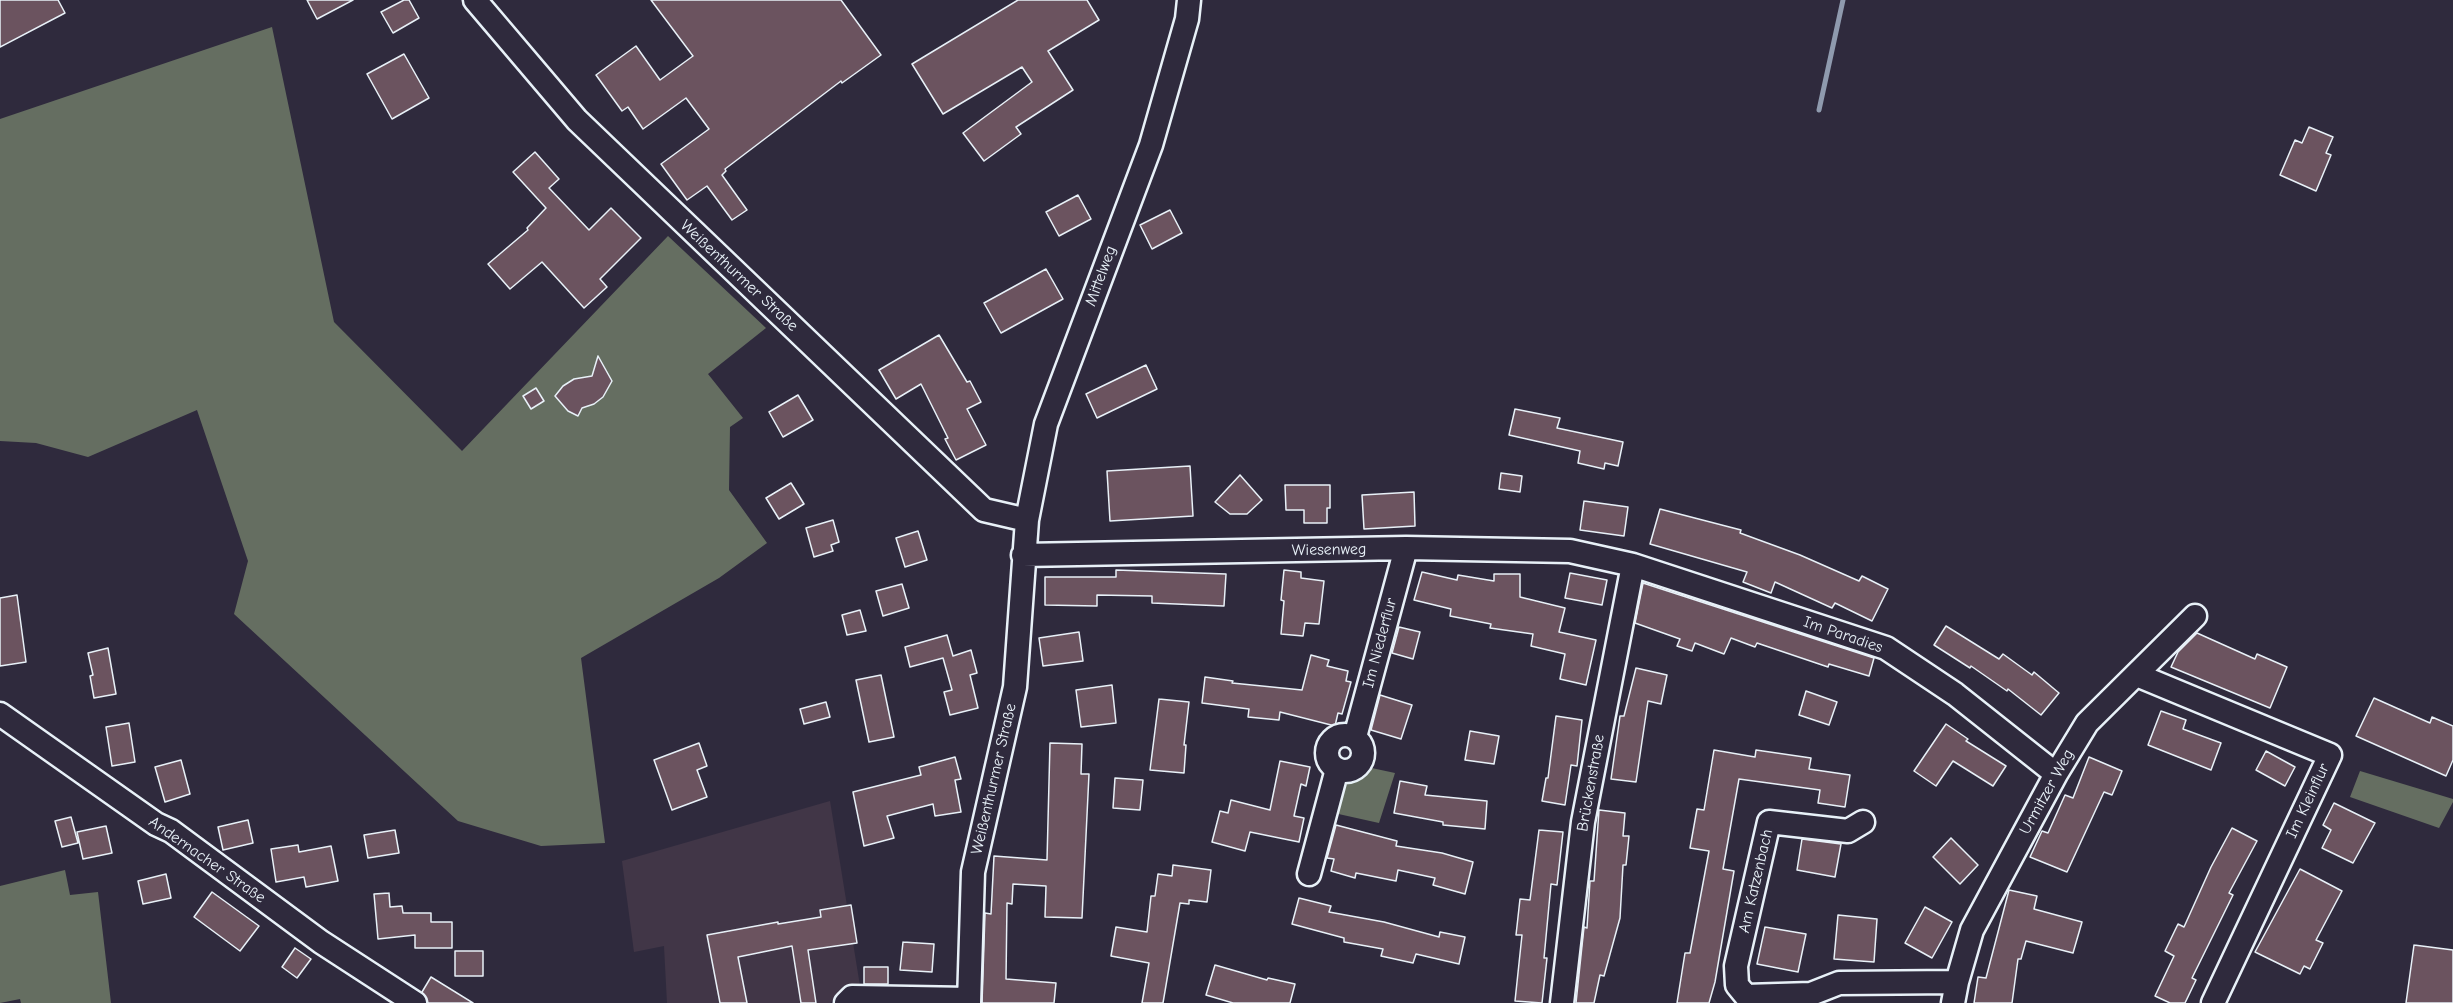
<!DOCTYPE html>
<html>
<head>
<meta charset="utf-8">
<style>
	body { margin:0 }
	canvas { display:block; background:#2f2a3d }
</style>
</head>
<body>
<canvas width="2453" height="1003"></canvas>
<script>
const g = document.querySelector('canvas').getContext('2d');
g.lineJoin = 'round';
function fillPath(path, color) { g.fillStyle = color; g.fill(path, 'evenodd'); }
const shape = rows => new Path2D(rows.map(r => 'M' + r).join(''));
function stroke(path, color, width, dash) { g.strokeStyle = color; g.lineWidth = width; g.lineCap = dash ? 'butt' : 'round'; g.setLineDash(dash || []); g.stroke(path); }
function label(font, color, halo, rows, align = 'center') {
  g.font = font + ' "Comic Neue",sans-serif'; g.lineWidth = 6; g.setLineDash([]); g.textBaseline = 'middle'; g.strokeStyle = halo; g.fillStyle = color; for (const [text, x, y, turn = 0] of rows) {
    g.save(); g.translate(x, y); g.rotate((+turn || 0) * Math.PI / 180); g.textAlign = isNaN(turn) ? turn : align; if (halo) g.strokeText(text, 0, 0); g.fillText(text, 0, 0); g.restore();
  }
}
const built = shape([
	[830,801,860,986,845,989,830,1003,667,1003,664,946,634,952,622,861]
]);
const green = shape([
	[272,27,334,322,462,451,668,236,766,328,708,374,743,418,730,427,729,490,767,543,719,578,581,658,605,843,541,846,458,821,234,614,248,561,197,410,88,457,36,443,0,441,0,119],
	[1367,767,1395,773,1379,823,1334,813,1341,782],
	[2360,771,2453,799,2453,802,2439,828,2350,797],
	[65,870,70,895,98,892,111,1003,21,1003,20,999,0,1003,0,886]
]);
const stream = shape([
	[1819,110,1843,0]
]);
const building = shape([
	[0,0,58,0,65,13,0,47,0,0],
	[307,0,353,0,317,19,307,0],
	[404,0,409,0,419,18,393,33,381,12,404,0],
	[651,0,841,0,881,55,842,83,841,81,725,169,726,171,722,175,747,210,732,220,707,186,687,200,661,164,709,129,686,98,643,129,628,107,622,111,596,75,636,46,660,80,693,56,651,0],
	[1018,0,1087,0,1099,20,1048,51,1073,90,1016,127,1021,134,984,161,963,133,1032,82,1022,67,943,114,912,64,1018,0],
	[404,54,429,98,392,119,367,74,404,54],
	[2309,127,2333,137,2326,153,2331,155,2316,191,2280,175,2295,140,2302,143,2309,127],
	[535,152,559,179,549,188,589,230,611,208,641,238,600,279,607,287,584,308,542,262,510,289,488,264,528,230,527,228,546,208,513,172,535,152],
	[1078,195,1091,219,1059,236,1046,212,1078,195],
	[1170,210,1182,233,1152,249,1140,225,1170,210],
	[1046,269,1063,299,1001,333,984,303,1046,269],
	[939,335,967,382,970,381,981,402,967,409,986,445,956,460,945,439,948,438,921,384,896,399,879,370,939,335],
	[598,356,612,381,603,397,594,404,582,408,578,416,568,411,555,396,563,386,574,379,592,376,598,356],
	[1146,365,1157,389,1097,418,1086,394,1146,365],
	[536,388,544,401,531,409,523,396,536,388],
	[798,395,813,420,783,437,769,412,798,395],
	[1515,409,1560,418,1557,428,1623,442,1618,466,1605,463,1604,469,1578,463,1580,451,1509,435,1515,409],
	[1190,466,1193,516,1110,521,1107,471,1190,466],
	[1501,473,1522,476,1520,492,1499,489,1501,473],
	[1240,475,1262,500,1247,514,1230,514,1215,502,1240,475],
	[791,483,804,504,779,519,766,498,791,483],
	[1285,485,1330,485,1330,508,1327,508,1327,523,1304,523,1304,510,1286,510,1285,485],
	[1414,492,1415,526,1364,529,1362,495,1414,492],
	[1584,501,1628,507,1624,536,1580,530,1584,501],
	[1660,509,1741,530,1740,533,1800,555,1859,581,1862,576,1888,589,1872,621,1835,603,1832,608,1775,582,1771,593,1743,582,1747,572,1650,544,1660,509],
	[833,520,839,542,831,545,833,551,814,557,806,528,833,520],
	[918,531,927,560,905,567,896,538,918,531],
	[1116,570,1226,574,1224,606,1152,603,1152,596,1097,595,1097,606,1045,605,1045,577,1116,577,1116,570],
	[1284,570,1301,572,1301,578,1324,581,1319,624,1305,623,1303,636,1281,634,1284,601,1281,600,1284,570],
	[1422,572,1457,580,1458,575,1494,581,1494,574,1520,574,1520,597,1565,608,1559,632,1596,640,1586,685,1560,679,1565,654,1531,646,1533,634,1490,628,1491,624,1450,616,1451,609,1414,600,1422,572],
	[1570,573,1607,580,1602,605,1565,598,1570,573],
	[1643,583,1874,658,1869,676,1829,664,1828,667,1757,643,1755,647,1731,638,1724,654,1695,643,1692,651,1677,646,1680,639,1635,623,1643,583],
	[902,584,909,608,883,616,876,591,902,584],
	[17,595,26,662,0,666,0,598,17,595],
	[860,610,866,631,847,635,842,615,860,610],
	[1946,626,1999,659,2003,654,2032,675,2034,672,2059,693,2041,715,2008,689,2007,691,1971,666,1970,668,1934,645,1946,626],
	[1399,627,1420,632,1413,659,1392,653,1399,627],
	[1079,632,1083,661,1043,666,1039,638,1079,632],
	[2197,633,2255,659,2257,654,2287,667,2270,708,2171,667,2178,652,2197,633],
	[947,635,953,656,971,650,977,673,970,675,978,708,950,715,944,692,952,690,943,658,910,667,905,647,947,635],
	[108,648,116,694,94,698,90,676,93,675,88,653,108,648],
	[1311,655,1329,660,1327,666,1348,671,1346,681,1351,682,1342,714,1338,713,1335,726,1280,712,1279,720,1248,717,1249,709,1202,703,1205,677,1233,681,1232,683,1302,690,1311,655],
	[1636,668,1667,675,1661,704,1648,701,1636,782,1611,779,1620,716,1624,716,1636,668],
	[881,675,894,737,869,742,856,680,881,675],
	[1112,685,1116,723,1081,727,1076,690,1112,685],
	[1806,691,1837,702,1829,725,1799,715,1806,691],
	[1380,695,1412,705,1401,739,1371,730,1380,695],
	[2374,698,2430,723,2432,717,2453,726,2453,760,2446,776,2356,736,2374,698],
	[1159,699,1189,702,1184,745,1186,745,1184,773,1150,770,1159,699],
	[826,702,830,717,804,724,800,709,826,702],
	[2161,711,2186,720,2183,729,2221,743,2211,770,2148,745,2161,711],
	[1556,716,1582,720,1577,766,1571,765,1565,805,1542,801,1546,778,1548,778,1556,716],
	[129,723,135,762,112,766,106,727,129,723],
	[1946,724,1968,739,1966,741,2006,766,1993,786,1953,761,1936,786,1914,771,1946,724],
	[1470,731,1499,736,1494,764,1465,760,1470,731],
	[699,743,707,766,697,770,707,797,672,810,654,760,699,743],
	[1050,743,1082,744,1081,774,1089,774,1082,918,1045,917,1046,886,1013,884,1012,904,1007,903,1006,979,1056,983,1054,1003,982,1003,985,913,991,914,994,856,1047,860,1050,743],
	[1714,750,1755,757,1756,750,1811,758,1809,769,1850,775,1845,807,1818,803,1820,790,1739,779,1723,869,1734,871,1715,982,1709,1003,1677,1003,1685,953,1690,953,1709,851,1690,848,1697,809,1704,810,1714,750],
	[2266,751,2295,767,2285,786,2256,770,2266,751],
	[955,757,961,779,955,780,961,812,935,816,933,804,887,816,894,838,864,846,853,792,921,775,919,767,955,757],
	[2089,757,2122,771,2112,795,2104,792,2067,872,2030,857,2042,831,2048,833,2065,795,2073,798,2089,757],
	[181,760,190,794,165,802,155,767,181,760],
	[1280,761,1310,767,1306,786,1301,784,1294,816,1304,818,1299,842,1250,832,1245,851,1212,842,1220,811,1228,813,1231,800,1270,810,1280,761],
	[1115,778,1143,780,1140,810,1113,808,1115,778],
	[1400,781,1427,786,1425,795,1487,801,1485,829,1443,825,1443,822,1394,813,1400,781],
	[2334,803,2375,823,2353,863,2322,848,2331,830,2323,825,2334,803],
	[1599,810,1625,813,1623,836,1629,836,1626,865,1623,865,1620,918,1604,976,1600,975,1594,1003,1576,1003,1584,927,1587,928,1590,881,1594,881,1599,810],
	[71,817,78,843,62,847,55,821,71,817],
	[248,820,253,843,223,850,218,827,248,820],
	[1336,825,1397,841,1396,846,1442,853,1473,862,1465,894,1433,885,1435,878,1398,870,1396,881,1356,873,1355,878,1331,871,1334,859,1327,858,1336,825],
	[106,826,112,853,83,859,77,832,106,826],
	[2232,828,2257,841,2229,893,2233,895,2192,978,2196,980,2185,1003,2170,1003,2155,996,2174,956,2165,951,2178,924,2184,927,2211,867,2232,828],
	[395,830,399,853,368,858,364,835,395,830],
	[1539,830,1563,832,1557,885,1551,884,1544,958,1547,958,1542,1003,1515,1001,1522,935,1516,935,1520,899,1530,900,1539,830],
	[1951,838,1978,865,1960,884,1933,857,1951,838],
	[1802,839,1841,844,1835,877,1797,870,1802,839],
	[298,845,299,852,331,846,338,881,306,887,304,877,276,882,271,849,298,845],
	[1173,865,1211,870,1207,902,1189,900,1189,904,1180,903,1163,1003,1142,1003,1149,963,1111,956,1116,927,1147,932,1151,896,1155,896,1158,874,1172,876,1173,865],
	[2300,869,2342,891,2316,940,2323,943,2310,969,2304,966,2300,974,2255,952,2300,869],
	[166,874,171,898,143,904,138,881,166,874],
	[2009,890,2037,896,2034,909,2082,922,2073,953,2026,941,2021,959,2018,959,2012,1003,1974,1003,1978,977,1986,978,2009,890],
	[212,892,259,926,240,951,194,917,212,892],
	[389,893,390,907,402,906,403,913,431,913,431,922,452,922,452,948,415,948,415,935,378,939,374,894,389,893],
	[1299,898,1331,906,1329,912,1384,922,1439,937,1440,932,1465,937,1459,964,1416,954,1413,963,1381,956,1383,949,1344,942,1344,938,1292,924,1299,898],
	[851,905,857,943,808,950,816,1003,801,1003,792,946,738,957,747,1003,720,1003,707,935,778,922,778,924,821,917,820,910,851,905],
	[1925,907,1952,922,1932,958,1905,943,1925,907],
	[1838,915,1877,919,1874,962,1834,959,1838,915],
	[1765,927,1806,934,1798,972,1757,964,1765,927],
	[903,942,934,944,932,972,900,970,903,942],
	[2414,945,2453,950,2453,1003,2406,1003,2414,945],
	[295,948,311,959,297,978,282,967,295,948],
	[455,951,483,951,483,976,455,976,455,951],
	[1215,965,1267,980,1268,978,1295,984,1290,1003,1233,1003,1206,995,1215,965],
	[864,967,888,967,888,984,864,984,864,967],
	[431,977,473,1003,428,1003,422,992,431,977]
]);
const minor = shape([
	[475,0,577,120,984,510,1027,520],
	[1023,555,1406,548,1570,551,1633,565,1886,648,1955,694,2056,774],
	[2137,675,2330,755,2213,1003],
	[0,714,156,824,171,831,321,942,415,1003],
	'1327 753a18 18 0 1 1 36 0a18 18 0 1 1-36 0Z',
	[1355,737,1406,548],
	[1863,822,1848,831,1769,822,1736,966,1737,985,1746,996,1811,994,1839,983,1957,982],
	[1309,874,1337,769],
	[846,1003,852,997,969,999],
	[969,1003,973,872,1015,687,1027,520,1046,424,1151,145,1187,19,1189,0],
	[1562,1003,1583,822,1633,565],
	[1953,1003,1957,982,1972,930,2056,774,2087,723,2195,616]
]);
const streetNames = [
	["Weißenthurmer Straße",739,276,43],
	["Mittelweg",1101,276,-70],
	["Wiesenweg",1329,550,-1],
	["Im Paradies",1843,635,19],
	["Im Niederflur",1380,643,-75],
	["Weißenthurmer Straße",994,779,-77],
	["Brückenstraße",1591,783,-80],
	["Urmitzer Weg",2047,792,-61],
	["Im Kleinflur",2308,801,-65],
	["Andernacher Straße",207,860,35],
	["Am Katzenbach",1756,881,-77]
];
fillPath(built, '#413647');
fillPath(green, '#656e61');
stroke(stream, '#8f9aae', 5);
fillPath(building, '#6b535f');
stroke(building, '#e8f1f8', 1.5);
stroke(minor, '#e8f1f8', 27);
stroke(minor, '#2f2a3d', 22);
label('16px', '#e8f1f8', '#2f2a3d', streetNames);
</script>
</body>
</html>
